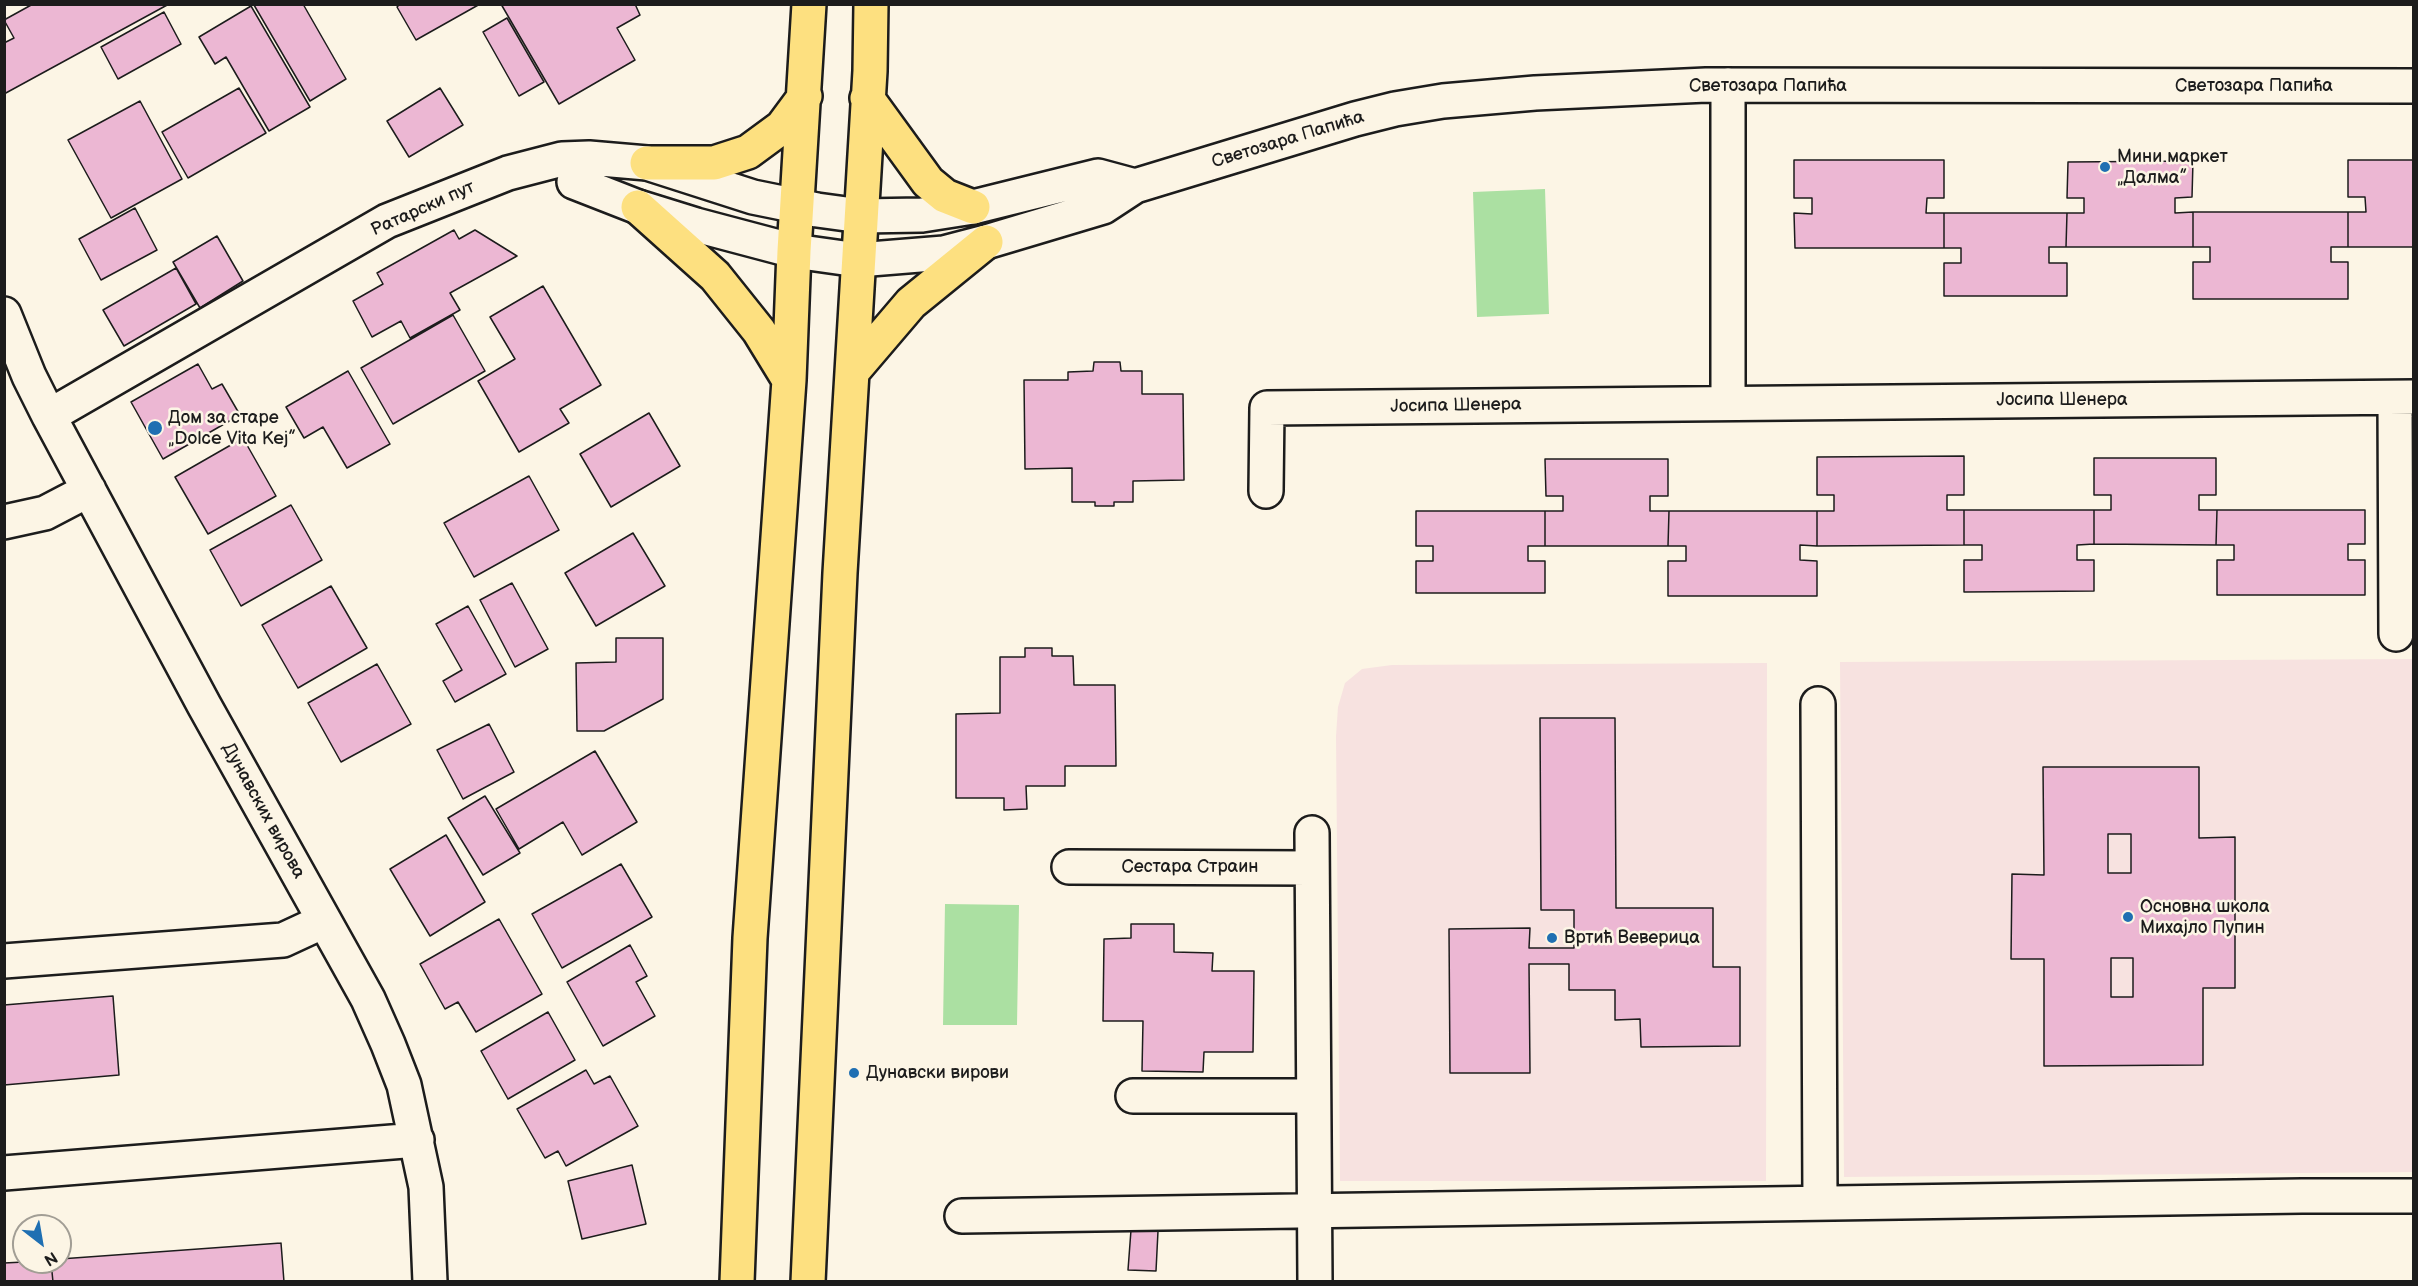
<!DOCTYPE html>
<html>
<head>
<meta charset="utf-8">
<style>
	body { margin:0 }
	#map { position:relative; width:2418px; height:1286px; overflow:hidden; background:#fcf5e5; font-family:"Balsamiq Sans",sans-serif }
	canvas { display:block }
	.frame { position:absolute; inset:0; border:6px solid #1c1c1c; pointer-events:none }
	.north { position:absolute; left:12px; top:1214px; width:60px; height:60px; box-sizing:border-box; background:#fcf5e5; border:2px solid #a29e95; border-radius:50%; rotate:149deg; font-size:16px; font-weight:700; line-height:24px; text-align:center; color:#1c1c1c }
	.north::after { content:''; display:block; margin:auto; width:21px; height:27px; background:#1f6fb2; clip-path:polygon(50% 0,100% 100%,50% 72%,0 100%) }
</style>
</head>
<body>
<div id="map">
<canvas width="2418" height="1286"></canvas>
<div class="frame"></div>
<div class="north">N</div>
</div>
<script>
const g = document.querySelector('canvas').getContext('2d');
g.lineJoin = 'round';
function fillPath(path, color) { g.fillStyle = color; g.fill(path, 'evenodd'); }
const shape = rows => new Path2D(rows.map(r => 'M' + r).join(''));
function stroke(path, color, width, dash) { g.strokeStyle = color; g.lineWidth = width; g.lineCap = dash ? 'butt' : 'round'; g.setLineDash(dash || []); g.stroke(path); }
function label(font, color, halo, rows, align = 'center') {
  g.font = font + ' "Balsamiq Sans",sans-serif'; g.lineWidth = 5; g.setLineDash([]); g.textBaseline = 'middle'; g.strokeStyle = halo; g.fillStyle = color; for (const [text, x, y, turn = 0] of rows) {
    g.save(); g.translate(x, y); g.rotate((+turn || 0) * Math.PI / 180); g.textAlign = isNaN(turn) ? turn : align; if (halo) g.strokeText(text, 0, 0); g.fillText(text, 0, 0); g.restore();
  }
}
const built = shape([
	[2413,659,2413,1172,1844,1177,1840,662],
	[1767,663,1766,1181,1340,1181,1336,736,1338,707,1345,683,1362,669,1392,665]
]);
const green = shape([
	[1545,189,1549,314,1477,317,1473,192],
	[945,904,1019,905,1017,1025,943,1025]
]);
const building = shape([
	[33,4,169,4,4,94,4,43,14,38,4,20,33,4],
	[303,4,346,79,310,101,254,5,303,4],
	[400,4,480,4,416,40,397,7,400,4],
	[501,4,635,4,640,15,617,28,635,60,559,104,501,4],
	[251,6,310,107,269,131,226,57,215,64,199,37,251,6],
	[164,12,181,44,118,79,101,47,164,12],
	[507,18,544,82,519,96,483,32,507,18],
	[239,88,266,133,188,178,162,132,239,88],
	[440,88,463,125,409,157,387,121,440,88],
	[140,101,182,179,111,218,68,140,140,101],
	[1794,160,1944,160,1944,198,1927,198,1926,213,1944,213,1944,248,1795,248,1794,213,1812,214,1812,198,1794,198,1794,160],
	[2348,160,2414,160,2414,247,2348,247,2348,212,2366,212,2365,197,2348,197,2348,160],
	[2193,161,2192,197,2175,198,2175,213,2193,212,2193,247,2066,247,2067,213,2084,213,2084,198,2067,198,2068,162,2193,161],
	[135,208,157,250,101,280,79,239,135,208],
	[2193,212,2348,212,2348,247,2331,247,2331,262,2348,262,2348,299,2193,299,2193,262,2210,262,2210,247,2193,247,2193,212],
	[1944,213,2067,213,2066,247,2049,247,2049,263,2067,263,2067,296,1944,296,1944,263,1961,263,1961,248,1944,248,1944,213],
	[454,230,459,239,475,230,517,256,450,293,460,310,410,338,401,321,372,337,353,301,383,284,377,273,454,230],
	[217,236,243,281,200,308,173,262,217,236],
	[176,268,196,304,124,346,103,310,176,268],
	[543,286,601,385,560,409,569,423,519,452,478,381,515,359,490,317,543,286],
	[453,315,485,371,393,424,361,368,453,315],
	[1094,362,1120,362,1121,371,1142,371,1142,394,1183,394,1184,480,1133,481,1133,502,1114,502,1114,506,1095,506,1095,502,1072,502,1072,468,1025,469,1024,380,1068,380,1068,372,1093,371,1094,362],
	[198,364,212,389,222,384,240,415,163,459,131,402,198,364],
	[348,371,390,444,347,468,323,427,304,438,286,407,348,371],
	[649,413,680,466,611,507,580,454,649,413],
	[243,438,276,496,208,534,175,477,243,438],
	[1964,456,1964,495,1947,495,1947,510,1964,510,1964,545,1817,546,1817,511,1834,511,1834,495,1817,495,1817,457,1964,456],
	[2094,458,2216,458,2216,495,2199,495,2199,510,2217,510,2216,545,2094,544,2094,510,2111,510,2111,495,2094,495,2094,458],
	[1545,459,1668,459,1668,496,1650,496,1650,511,1669,511,1668,546,1545,546,1545,511,1563,511,1563,496,1546,496,1545,459],
	[529,476,559,530,474,577,444,523,529,476],
	[291,505,322,560,241,606,210,550,291,505],
	[1964,510,2094,510,2094,544,2077,545,2077,560,2094,560,2094,591,1964,592,1964,560,1982,560,1982,545,1964,545,1964,510],
	[2217,510,2365,510,2365,544,2348,544,2348,560,2365,560,2365,595,2217,595,2217,560,2234,560,2234,545,2216,545,2217,510],
	[1416,511,1545,511,1545,546,1528,546,1528,561,1545,561,1545,593,1416,593,1416,561,1433,561,1433,546,1416,546,1416,511],
	[1669,511,1817,511,1817,546,1800,545,1800,560,1817,561,1817,596,1668,596,1668,561,1686,561,1686,546,1668,546,1669,511],
	[633,533,665,586,596,626,565,573,633,533],
	[512,583,548,649,515,667,480,600,512,583],
	[331,586,367,648,298,688,262,625,331,586],
	[468,606,506,674,455,702,443,681,462,670,436,624,468,606],
	[616,638,663,638,663,699,604,731,577,731,576,663,616,662,616,638],
	[1025,648,1052,648,1052,656,1073,656,1074,685,1115,685,1116,766,1065,766,1065,786,1026,786,1027,809,1004,810,1004,798,956,798,956,714,1000,713,1000,657,1025,657,1025,648],
	[377,664,411,724,341,762,308,703,377,664],
	[1540,718,1615,718,1616,908,1713,908,1713,967,1740,967,1740,1046,1641,1047,1640,1019,1615,1020,1615,990,1569,990,1569,964,1529,964,1530,1073,1450,1073,1449,929,1530,928,1529,948,1574,948,1574,910,1541,910,1540,718],
	[489,724,514,772,463,799,437,750,489,724],
	[595,751,637,822,582,855,563,822,519,849,496,809,595,751],
	[2043,767,2199,767,2199,838,2235,837,2235,988,2203,988,2203,1065,2044,1066,2044,959,2011,959,2012,874,2044,875,2043,767],
	[2108,834,2131,834,2131,873,2108,873,2108,834],
	[2111,958,2133,958,2133,997,2111,997,2111,958],
	[485,796,520,853,483,875,448,818,485,796],
	[446,835,485,902,430,936,390,869,446,835],
	[621,864,652,917,562,968,532,914,621,864],
	[499,919,542,994,476,1032,458,1002,445,1009,420,964,499,919],
	[1131,924,1174,924,1174,952,1213,953,1212,971,1254,971,1253,1052,1204,1052,1203,1072,1142,1071,1143,1021,1103,1021,1104,939,1131,938,1131,924],
	[630,945,647,976,636,982,655,1016,603,1046,567,982,630,945],
	[113,996,119,1075,4,1085,4,1005,113,996],
	[548,1012,575,1060,508,1099,481,1051,548,1012],
	[586,1070,594,1084,610,1076,638,1126,566,1166,558,1151,545,1158,517,1109,586,1070],
	[632,1165,646,1224,582,1239,568,1181,632,1165],
	[1131,1230,1158,1231,1156,1271,1128,1270,1131,1230],
	[281,1243,284,1282,53,1282,51,1262,60,1262,60,1259,281,1243],
	[24,1262,51,1262,53,1282,4,1282,4,1263,24,1262]
]);
const minor = shape([
	[574,182,638,207,696,225,794,251,858,260,944,253,986,242,1103,207,1135,186,1355,119,1395,109,1443,101,1535,93,1706,85,2414,86],
	[4,314,29,376,49,416,204,705,368,999,388,1044,404,1085,426,1187,430,1282],
	[2395,398,2396,634],
	[1728,403,1728,85],
	[49,416,387,221,508,173,562,159,589,158,647,163,753,197,817,210,861,216,922,215,973,207,1098,176,1135,186],
	[1266,491,1267,408,2414,397],
	[4,522,45,513,89,490],
	[1818,704,1820,1203],
	[1312,833,1315,1282],
	[1069,867,1311,868],
	[4,961,283,940,324,921],
	[1133,1096,1313,1096],
	[4,1173,417,1140],
	[962,1216,2302,1196,2414,1196]
]);
const major = shape([
	[867,98,928,182,945,196,973,207],
	[647,163,714,163,748,152,782,127,805,96],
	[638,207,715,276,759,331,789,380],
	[853,371,911,303,986,242],
	[737,1282,750,938,789,380,794,251,809,4],
	[808,1282,840,573,870,71,871,4]
]);
const markers = [
	[2105,167,6,"#1f6fb2"],
	[155,428,8,"#1f6fb2"],
	[2128,917,6,"#1f6fb2"],
	[1552,938,6,"#1f6fb2"],
	[854,1073,6,"#1f6fb2"]
];
const streetNames = [
	["Светозара Папића",1768,86],
	["Светозара Папића",2254,86],
	["Светозара Папића",1288,140,-17],
	["Ратарски пут",423,209,-24],
	["Јосипа Шенера",2062,400],
	["Јосипа Шенера",1456,406,-1],
	["Дунавских вирова",263,811,61],
	["Сестара Страин",1190,867]
];
const poiNames = [
	["Мини маркет",2117,157],
	["„Далма”",2117,178],
	["Дом за старе",168,418],
	["„Dolce Vita Kej”",168,439],
	["Основна школа",2140,907],
	["Михајло Пупин",2140,928],
	["Вртић Веверица",1564,938],
	["Дунавски вирови",866,1073]
];
fillPath(built, '#f7e2e0');
fillPath(green, '#abe0a2');
fillPath(building, '#ecb7d3');
stroke(building, '#1c1c1c', 1.5);
stroke(minor, '#1c1c1c', 38);
stroke(major, '#1c1c1c', 38);
stroke(minor, '#fcf5e5', 33);
stroke(major, '#fde080', 33);
for (const [x, y, r, color] of markers) { const dot = new Path2D(); dot.arc(x, y, r, 0, 2 * Math.PI); g.fillStyle = color; g.fill(dot); stroke(dot, '#fcf5e5', 2); }
label('18px', '#1c1c1c', '#fcf5e5', streetNames);
label('18px', '#1c1c1c', '#fcf5e5', poiNames, 'left');
</script>
</body>
</html>
